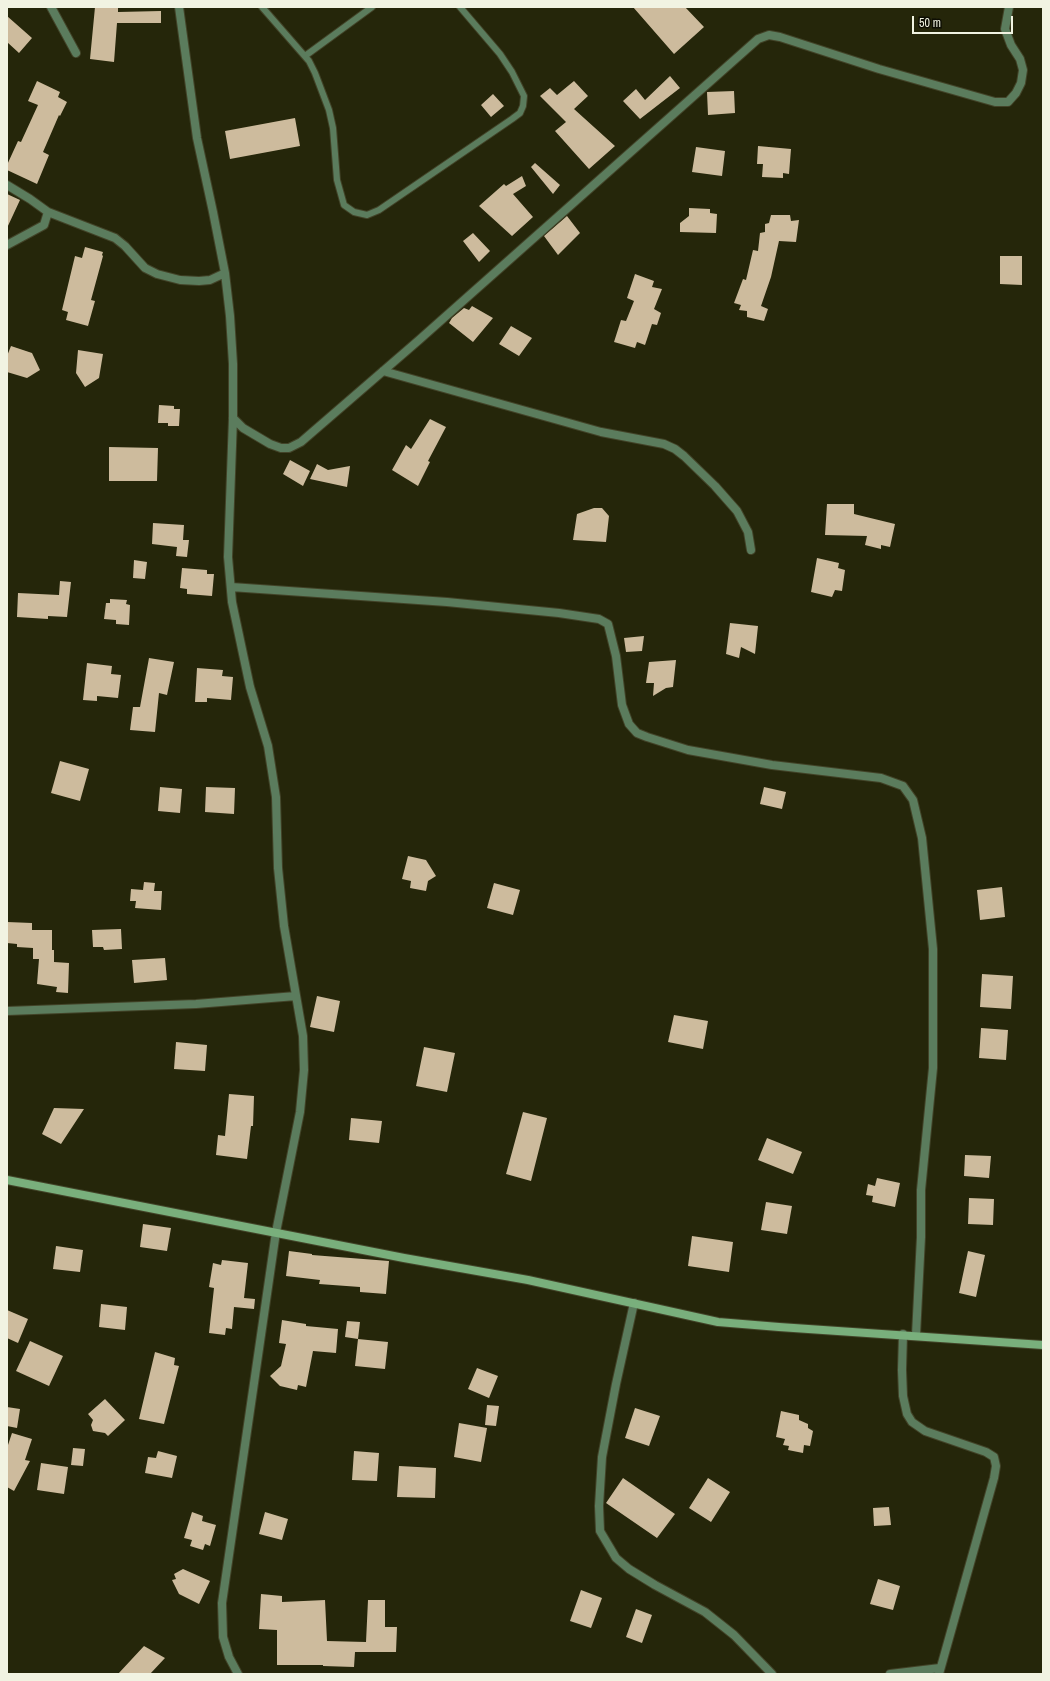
<!DOCTYPE html>
<html>
<head>
<meta charset="utf-8">
<style>
	body { margin:0 }
	#map { position:relative; width:1050px; height:1681px; overflow:hidden; background:#25260a; font-family:"Archivo Narrow",sans-serif }
	canvas { display:block }
	.frame { position:absolute; inset:0; border:8px solid #f1f3e2; pointer-events:none }
	.scale { position:absolute; left:912px; top:16px; width:101px; height:18px; box-sizing:border-box; border:2px solid #f1f3e2; border-top:0; padding-left:5px; font-size:12px; line-height:14px; white-space:nowrap; color:#f1f3e2; -webkit-text-stroke:3px #0e0e04; paint-order:stroke }
</style>
</head>
<body>
<div id="map">
<canvas width="1050" height="1681"></canvas>
<div class="frame"></div>
<div class="scale">50 m</div>
</div>
<script>
const g = document.querySelector('canvas').getContext('2d');
g.lineJoin = 'round';
function fillPath(path, color) { g.fillStyle = color; g.fill(path, 'evenodd'); }
const shape = rows => new Path2D(rows.map(r => 'M' + r).join(''));
function stroke(path, color, width, dash) { g.strokeStyle = color; g.lineWidth = width; g.lineCap = dash ? 'butt' : 'round'; g.setLineDash(dash || []); g.stroke(path); }
const building = shape([
	[95,7,118,7,118,12,161,11,161,23,117,23,114,62,90,59],
	[633,7,685,7,704,27,674,54],
	[7,16,32,38,19,53,7,42],
	[670,76,680,88,640,119,623,101,636,89,645,100],
	[37,81,60,92,58,97,67,102,60,116,59,115,43,152,49,155,37,184,7,170,7,165,18,141,21,142,38,105,28,101],
	[574,81,588,96,574,109,615,146,589,169,555,131,566,122,540,96,550,88,557,95],
	[734,91,735,113,708,115,707,92],
	[493,94,504,106,491,117,481,105],
	[295,118,300,146,230,159,225,131],
	[758,146,791,149,789,174,783,173,783,178,762,177,763,164,757,164],
	[696,147,725,151,722,176,692,172],
	[535,163,560,185,553,194,531,167],
	[522,176,526,186,513,194,533,217,512,236,479,206,504,184,506,186],
	[7,194,20,200,7,228],
	[689,208,710,209,710,213,717,214,716,233,680,232,680,223,689,216],
	[771,215,790,215,791,221,799,220,796,242,779,241,771,277,761,306,768,309,764,321,747,317,747,311,739,310,741,305,734,303,743,279,746,280,753,250,758,251,760,233,765,232,765,224,769,223],
	[567,216,580,233,558,255,544,236],
	[473,233,490,251,479,262,463,241],
	[85,247,103,252,102,255,103,256,91,300,95,301,88,326,66,320,68,312,62,310,75,256,82,258],
	[1000,256,1022,256,1022,285,1000,284],
	[635,274,654,281,652,287,662,289,654,309,661,313,657,325,652,324,645,345,637,342,635,348,614,342,621,320,626,321,634,301,627,298],
	[472,306,493,318,473,342,449,323,452,318,464,308,469,310],
	[511,326,532,338,519,356,499,344],
	[11,346,32,353,40,370,27,378,7,372,7,356],
	[78,350,103,354,99,378,85,387,76,373],
	[159,405,174,406,174,409,180,409,179,426,168,426,168,423,158,423],
	[430,419,446,427,428,461,430,462,418,486,392,470,406,445,411,449],
	[109,447,158,448,157,481,109,481],
	[290,460,310,471,303,486,283,474],
	[317,464,328,470,350,466,347,487,310,479],
	[827,504,854,504,854,514,895,524,890,547,881,545,881,549,865,545,867,536,825,535],
	[594,508,602,508,609,516,606,542,573,540,577,514],
	[153,523,184,525,183,540,189,540,187,557,176,556,177,547,152,544],
	[817,558,839,563,838,568,845,570,842,591,835,590,832,597,811,592],
	[134,560,147,562,145,579,133,578],
	[182,568,207,570,207,574,214,574,212,596,187,594,187,589,180,588],
	[60,581,71,582,67,617,48,616,48,619,17,617,18,593,59,595],
	[110,599,127,600,126,604,130,605,129,625,116,624,116,620,104,619,106,603,110,603],
	[730,623,758,626,755,654,741,647,739,658,726,654],
	[644,636,642,651,626,652,624,638],
	[149,658,174,662,167,695,159,693,155,732,130,730,133,707,140,707],
	[676,660,673,687,666,688,653,696,654,683,646,683,649,662],
	[87,663,112,666,111,674,121,675,118,698,97,696,97,701,83,700],
	[197,668,223,670,222,676,233,677,231,700,207,698,207,702,195,702],
	[60,761,89,769,80,801,51,793],
	[160,787,182,789,180,813,158,811],
	[206,787,235,788,234,814,205,812],
	[764,787,786,792,782,809,760,804],
	[408,856,426,860,436,876,428,881,426,891,410,888,411,881,402,879],
	[144,882,155,883,154,891,162,891,161,910,135,908,136,901,130,901,131,889,143,890],
	[494,883,520,890,513,915,487,908],
	[1002,887,1005,917,980,920,977,890],
	[7,922,32,923,32,930,52,930,52,950,54,950,54,962,69,963,68,993,56,992,57,987,37,984,39,959,33,959,33,948,17,947,17,944,7,943],
	[121,929,122,949,104,950,103,947,93,947,92,930],
	[165,958,167,980,134,983,132,960],
	[982,974,1013,976,1011,1009,980,1007],
	[317,996,340,1001,334,1032,310,1027],
	[674,1015,708,1021,703,1049,668,1042],
	[981,1028,1008,1030,1006,1060,979,1058],
	[176,1042,207,1045,205,1071,174,1069],
	[424,1047,455,1053,447,1092,416,1086],
	[229,1094,254,1096,253,1126,251,1126,247,1159,216,1155,218,1135,225,1136],
	[54,1108,84,1109,61,1144,42,1134],
	[523,1112,547,1118,531,1181,506,1174],
	[351,1118,382,1121,379,1143,349,1140],
	[767,1138,802,1152,793,1174,758,1160],
	[965,1155,991,1156,989,1178,964,1176],
	[877,1178,900,1183,895,1207,872,1202,873,1196,866,1195,868,1184,875,1186],
	[969,1198,994,1199,993,1225,968,1224],
	[766,1202,792,1206,787,1234,761,1230],
	[143,1224,171,1228,167,1251,140,1247],
	[692,1236,733,1242,729,1272,688,1266],
	[56,1246,83,1250,80,1272,53,1269],
	[289,1251,312,1254,312,1255,389,1261,386,1294,360,1292,360,1287,319,1284,320,1280,286,1276],
	[968,1251,985,1255,976,1297,959,1293],
	[222,1260,248,1263,244,1298,255,1299,254,1309,234,1307,232,1329,226,1328,225,1335,209,1333,214,1288,209,1287,213,1263,221,1265],
	[101,1304,127,1307,125,1330,99,1327],
	[7,1310,28,1319,18,1343,7,1338],
	[282,1320,306,1324,306,1326,338,1329,336,1353,313,1351,306,1387,298,1385,297,1390,280,1386,270,1376,281,1366,286,1344,279,1343],
	[347,1321,360,1322,358,1339,345,1337],
	[358,1339,388,1342,385,1369,355,1366],
	[30,1341,63,1356,49,1386,16,1371],
	[155,1352,175,1358,174,1365,179,1366,164,1424,139,1419],
	[477,1368,498,1376,489,1398,468,1389],
	[105,1399,125,1420,108,1436,105,1433,93,1431,91,1425,93,1420,88,1414],
	[487,1405,499,1406,496,1426,485,1425],
	[7,1407,20,1409,17,1428,7,1426],
	[635,1408,660,1416,649,1446,625,1438],
	[781,1411,799,1415,799,1420,808,1424,808,1428,813,1431,810,1446,804,1445,803,1453,788,1450,789,1446,783,1445,785,1439,776,1437],
	[459,1423,487,1428,481,1462,454,1457],
	[12,1433,32,1439,25,1460,30,1461,14,1491,7,1487,7,1448],
	[73,1448,85,1449,83,1466,71,1465],
	[158,1451,177,1456,172,1478,145,1473,148,1457,156,1458],
	[354,1451,379,1453,377,1481,352,1480],
	[41,1463,68,1467,64,1494,37,1490],
	[399,1466,436,1468,435,1498,397,1497],
	[623,1478,675,1514,657,1538,606,1503],
	[708,1478,730,1492,711,1522,689,1508],
	[889,1507,891,1525,874,1526,873,1508],
	[192,1512,203,1516,202,1521,216,1525,210,1546,205,1544,203,1550,190,1546,192,1540,184,1538],
	[265,1512,288,1519,282,1540,259,1534],
	[183,1569,210,1581,199,1604,179,1594,172,1580,176,1579,174,1574],
	[878,1579,900,1586,893,1610,870,1604],
	[581,1590,602,1598,591,1628,570,1621],
	[261,1594,282,1596,282,1602,325,1600,327,1641,366,1642,368,1600,385,1600,385,1627,397,1627,396,1652,355,1652,354,1667,323,1666,323,1665,277,1665,277,1630,259,1629],
	[636,1609,652,1615,642,1643,626,1637],
	[144,1646,165,1658,150,1674,118,1674]
]);
const lane = shape([
	[262,7,309,61,315,73,329,110,333,128,337,180,344,205,354,212,367,215,379,210,512,119,520,113,523,106,524,96,512,72,500,54,460,7],
	[305,56,372,7]
]);
const street = shape([
	[51,7,76,53],
	[179,7,197,138,213,212,225,273,230,316,233,364,233,418,228,557,232,602,250,687,268,746,276,797,278,868,284,926,303,1036,304,1070,300,1112,276,1232,222,1603,223,1637,229,1657,238,1674],
	[7,185,30,199,48,212,44,225,7,245],
	[48,212,115,238,125,246,145,268,157,274,180,280,199,281,210,280,225,273],
	[383,371,601,432,664,444,675,449,684,456,715,486,737,511,748,532,751,550],
	[233,418,243,428,270,444,281,448,289,448,301,442,419,340,758,39,769,35,780,37,879,69,995,102,1008,102,1016,93,1021,83,1023,70,1020,59,1011,45,1005,29,1009,7],
	[231,587,447,602,559,613,599,619,608,624,616,656,622,705,629,724,637,733,647,737,688,750,772,765,881,778,903,786,913,800,922,838,933,949,933,1068,921,1190,921,1237,916,1335],
	[7,1011,196,1004,296,996],
	[634,1303,616,1384,602,1457,599,1506,600,1531,616,1558,629,1569,655,1585,705,1612,734,1635,772,1674],
	[903,1334,902,1370,903,1396,907,1414,912,1422,925,1431,986,1452,994,1457,996,1466,994,1478,939,1674],
	[890,1674,940,1668]
]);
const secondary = shape([
	[7,1180,404,1258,528,1280,718,1322,779,1327,1043,1345]
]);
fillPath(building, '#cdbb9d');
stroke(lane, '#424328', 8);
stroke(street, '#424328', 10);
stroke(secondary, '#424328', 10);
stroke(lane, '#5b7c5d', 6);
stroke(street, '#5b7c5d', 8);
stroke(secondary, '#79af7c', 8);
</script>
</body>
</html>
